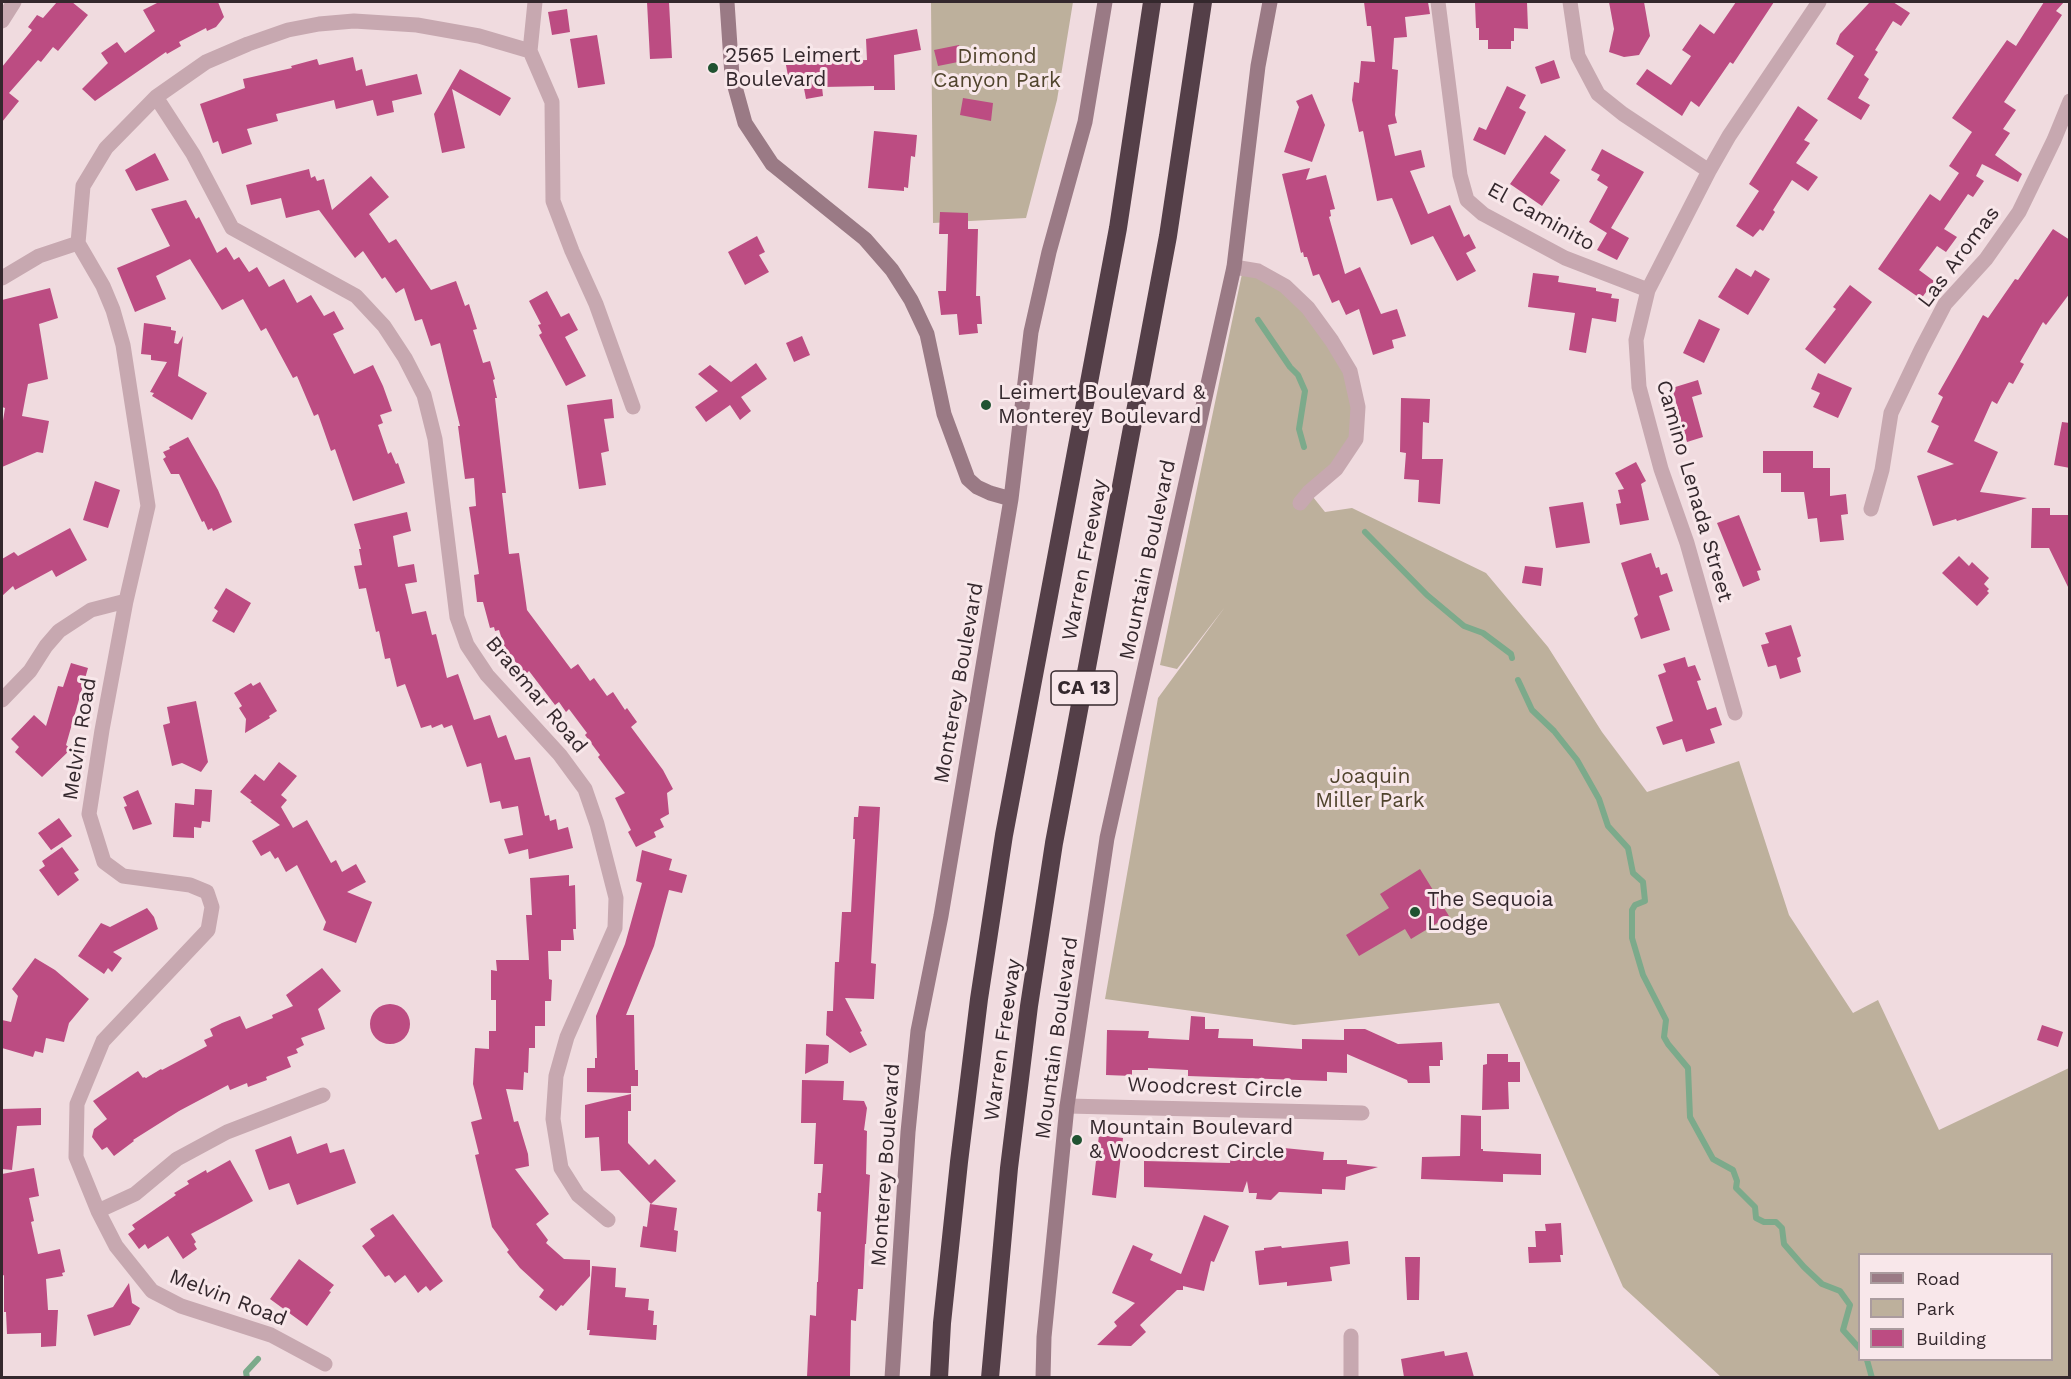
<!DOCTYPE html>
<html>
<head>
<meta charset="utf-8">
<style>
	body { margin:0 }
	#map { position:relative; width:2071px; height:1379px; overflow:hidden; background:#f0dbdf; font-family:"Work Sans",sans-serif }
	canvas { display:block }
	.frame { position:absolute; inset:0; border:3px solid #34282d; pointer-events:none }
	.legend { position:absolute; left:1858px; top:1253px; width:195px; height:108px; box-sizing:border-box; background:#f8e7ea; border:2px solid #aa9b9e; margin:0; padding:8px 10px; list-style:none; font-size:18px; color:#34282d }
	.legend li { display:flex; align-items:center; gap:12px; height:30px }
	.legend b { width:30px; border:2px solid #aa9b9e }
</style>
</head>
<body>
<div id="map">
<canvas width="2071" height="1379"></canvas>
<div class="frame"></div>
<ul class="legend">
<li><b style="height:8px;background:#9a7a85"></b>Road</li>
<li><b style="height:16px;background:#bdb09c"></b>Park</li>
<li><b style="height:16px;background:#bc4c82"></b>Building</li>
</ul>
</div>
<script>
const g = document.querySelector('canvas').getContext('2d');
g.lineJoin = 'round';
function fillPath(path, color) { g.fillStyle = color; g.fill(path, 'evenodd'); }
const shape = rows => new Path2D(rows.map(r => 'M' + r).join(''));
function stroke(path, color, width, dash) { g.strokeStyle = color; g.lineWidth = width; g.lineCap = dash ? 'butt' : 'round'; g.setLineDash(dash || []); g.stroke(path); }
function label(font, color, halo, rows, align = 'center') {
  g.font = font + ' "Work Sans",sans-serif'; g.lineWidth = 6; g.setLineDash([]); g.textBaseline = 'middle'; g.strokeStyle = halo; g.fillStyle = color; for (const [text, x, y, turn = 0] of rows) {
    g.save(); g.translate(x, y); g.rotate((+turn || 0) * Math.PI / 180); g.textAlign = isNaN(turn) ? turn : align; if (halo) g.strokeText(text, 0, 0); g.fillText(text, 0, 0); g.restore();
  }
}
const green = shape([
	[931,2,1073,2,1057,100,1026,218,933,223],
	[1243,269,1285,286,1350,371,1356,439,1309,492,1325,512,1352,508,1486,573,1548,647,1602,732,1647,792,1739,761,1789,915,1853,1013,1878,1000,1939,1130,2069,1068,2069,1377,1721,1377,1623,1287,1499,1003,1294,1025,1105,999,1158,698,1225,607,1177,669,1160,665],
	[1860,1254,2052,1254,2052,1360,1860,1360]
]);
const stream = shape([
	[1258,320,1290,367,1298,375,1305,391,1299,429,1304,447],
	[1365,532,1427,595,1464,626,1483,633,1511,654,1512,658],
	[1518,680,1532,710,1554,731,1577,760,1599,799,1608,826,1628,848,1633,873,1643,882,1645,901,1635,905,1632,910,1632,938,1643,975,1666,1020,1664,1037,1668,1044,1688,1068,1690,1117,1713,1159,1733,1170,1737,1181,1736,1188,1755,1207,1756,1218,1764,1222,1776,1222,1782,1228,1784,1244,1804,1267,1822,1284,1840,1291,1850,1305,1843,1330,1860,1349],
	[1867,1360,1872,1378],
	[247,1378,246,1372,258,1359]
]);
const building = shape([
	[57,2,72,2,88,15,58,51,53,47,41,62,38,60,9,93,19,101,2,122,2,67,32,30,28,27,37,15,43,18],
	[159,2,218,2,224,17,216,27,207,31,206,28,179,42,181,46,167,54,166,52,95,101,82,89,108,63,101,53,117,42,125,53,155,31,143,10],
	[647,2,669,2,672,58,650,59],
	[1364,2,1428,2,1430,14,1405,17,1407,37,1394,38,1392,69,1398,70,1395,115,1397,123,1388,125,1395,156,1421,150,1425,167,1410,171,1428,214,1450,205,1464,237,1469,234,1476,248,1466,253,1476,271,1457,281,1433,236,1411,245,1392,198,1377,201,1363,131,1359,132,1352,100,1354,82,1359,83,1361,61,1375,62,1371,26,1367,26],
	[1475,2,1527,2,1528,29,1514,28,1514,41,1511,41,1511,49,1488,49,1488,40,1479,40,1479,28,1476,28],
	[1609,2,1644,2,1650,36,1639,55,1624,57,1609,52,1614,29],
	[1736,2,1774,2,1733,64,1730,62,1699,107,1691,101,1682,116,1636,84,1647,69,1671,85,1691,56,1682,50,1700,24,1714,34],
	[1870,2,1893,2,1910,13,1901,26,1893,21,1875,50,1878,52,1864,75,1869,79,1858,98,1870,105,1861,120,1827,99,1854,56,1836,44,1840,34],
	[2044,2,2064,2,2056,11,2062,15,2004,102,2016,110,2003,129,2010,133,1995,155,2022,174,2018,182,1982,164,1976,176,1984,181,1973,197,1968,194,1944,229,1957,237,1946,252,1937,246,1919,270,1934,281,1921,299,1878,269,1930,194,1940,201,1959,173,1949,166,1972,132,1952,118,2007,40,2016,46],
	[567,9,570,32,552,35,548,12],
	[917,29,921,50,894,55,895,90,874,90,874,86,822,87,823,96,806,99,802,78,789,81,785,60,821,53,823,62,867,60,866,39],
	[597,35,605,84,578,88,570,39],
	[959,45,963,61,938,66,934,50],
	[353,57,356,71,362,69,366,86,417,74,422,94,392,101,394,112,377,116,373,100,336,109,334,100,276,114,278,121,247,129,252,144,222,154,218,141,213,143,200,104,245,88,243,79,292,68,291,66,317,59,319,65],
	[1554,60,1560,78,1541,84,1535,67],
	[460,69,511,98,500,116,452,89,465,148,442,153,434,114],
	[1507,86,1526,95,1519,108,1526,112,1505,155,1473,140,1479,127,1486,130],
	[1312,94,1325,125,1312,162,1284,152,1299,107,1296,101],
	[963,98,993,103,991,121,960,115],
	[1798,106,1818,120,1804,140,1810,143,1796,163,1818,177,1808,191,1792,180,1773,210,1775,212,1763,231,1760,229,1753,237,1736,226,1759,191,1749,184],
	[874,131,917,135,915,157,911,156,908,188,904,187,904,191,868,188],
	[1545,135,1566,150,1550,173,1560,180,1542,206,1510,184],
	[1602,149,1644,172,1611,228,1629,238,1617,260,1597,250,1607,233,1589,222,1608,187,1597,180,1600,175,1591,170],
	[155,153,169,180,136,191,125,170],
	[1310,168,1306,180,1326,175,1335,209,1330,210,1331,216,1329,217,1345,274,1360,267,1381,314,1397,309,1406,336,1392,340,1394,348,1373,355,1359,309,1346,315,1339,300,1332,303,1319,274,1313,276,1307,257,1304,257,1303,252,1301,253,1282,174],
	[309,169,311,178,315,176,317,181,324,179,332,210,371,176,389,197,369,214,389,243,396,239,431,290,456,281,465,306,469,304,477,329,473,330,483,363,490,361,495,379,493,380,497,398,495,398,506,493,502,493,509,554,519,553,527,610,571,669,578,664,590,681,594,678,607,696,613,692,625,710,627,708,637,722,631,727,663,770,673,789,667,793,669,814,660,819,664,827,654,832,656,837,636,847,628,832,631,830,615,798,625,793,598,757,600,755,585,735,587,733,569,709,566,712,559,702,555,705,529,671,525,675,504,646,499,630,495,631,494,627,490,628,483,602,477,602,474,575,479,574,469,507,476,506,474,478,465,479,458,426,460,426,440,343,431,346,422,319,415,321,404,288,396,293,385,277,382,279,363,251,355,258,319,210,286,218,281,198,251,205,246,185],
	[186,200,196,219,199,217,217,253,226,247,234,260,239,257,249,272,257,267,269,287,284,279,297,303,311,295,324,316,334,311,344,329,333,334,354,374,373,365,383,386,392,411,380,415,383,423,378,425,388,454,391,452,396,464,398,463,405,483,353,501,335,449,331,451,318,414,314,416,297,376,293,378,266,328,261,331,243,299,222,310,190,259,156,276,166,299,135,312,117,268,170,246,151,209],
	[940,212,968,213,968,229,978,229,976,296,980,296,982,324,977,324,978,333,959,335,957,314,941,315,938,291,946,291,948,234,939,234],
	[2053,229,2070,240,2070,293,2046,325,2043,322,2020,362,2024,364,2013,384,2009,382,1997,404,1992,401,1974,441,1998,452,1980,492,2027,498,1957,521,1956,519,1933,526,1917,476,1954,464,1927,452,1939,426,1931,422,1943,397,1938,394,1983,315,1988,318,2015,279,2018,280],
	[757,236,765,252,759,255,769,272,745,285,728,252],
	[1736,268,1751,277,1755,270,1770,279,1748,315,1718,297],
	[1533,273,1559,276,1558,282,1596,288,1596,291,1612,294,1611,298,1619,299,1616,322,1592,318,1586,353,1569,350,1575,313,1528,307],
	[1850,285,1872,302,1825,364,1805,349,1836,309,1833,307],
	[50,288,58,318,39,324,48,379,28,384,22,416,49,421,43,453,37,452,2,467,2,427,5,408,2,407,2,300],
	[547,291,561,317,569,313,578,330,565,337,586,376,566,386,539,335,542,333,538,325,541,324,529,301],
	[1699,319,1720,329,1704,363,1683,353],
	[144,323,171,327,171,330,176,331,174,343,178,344,183,336,178,376,207,393,192,420,152,396,154,393,150,392,167,362,151,360,151,355,141,354],
	[802,336,810,355,794,362,786,343],
	[756,363,767,379,741,397,751,411,740,420,730,405,706,422,695,407,718,391,698,374,710,365,731,382],
	[1818,373,1852,388,1838,418,1813,407,1820,393,1811,389],
	[1698,380,1702,394,1692,397,1703,437,1687,442,1672,388],
	[1401,398,1430,399,1429,423,1423,422,1422,459,1443,459,1440,504,1418,502,1419,480,1404,479,1406,453,1400,452],
	[612,399,614,418,604,419,609,451,601,453,606,485,579,489,567,405],
	[2062,422,2070,423,2070,468,2054,465],
	[188,437,218,490,232,522,213,531,212,528,208,530,204,521,202,522,179,474,171,474,163,459,166,457,163,452,170,449,169,447],
	[1763,451,1813,451,1813,468,1830,468,1830,496,1846,494,1848,514,1841,515,1844,540,1820,542,1817,518,1808,519,1804,492,1781,492,1781,473,1763,473],
	[1636,462,1646,481,1641,484,1649,520,1620,525,1616,504,1621,503,1618,490,1624,489,1615,473],
	[95,481,120,490,108,528,83,520],
	[1583,502,1590,543,1556,548,1549,507],
	[2032,508,2050,508,2050,515,2070,515,2070,591,2049,548,2031,548],
	[407,512,411,531,393,536,398,567,414,564,417,582,405,584,412,614,426,611,432,635,436,634,447,678,458,674,474,720,490,715,498,738,506,735,515,760,530,757,545,816,549,815,550,821,556,819,558,830,568,827,573,848,529,859,528,849,509,854,504,839,523,835,518,806,502,809,500,801,490,803,481,763,467,767,452,725,444,728,442,724,432,728,431,725,421,728,405,684,397,687,390,658,385,659,379,631,376,632,366,588,359,589,354,566,362,565,359,549,361,549,354,524],
	[1739,515,1761,570,1757,571,1760,580,1743,587,1717,523],
	[70,528,87,560,56,577,52,570,15,590,13,586,2,596,2,559,14,552,18,556],
	[1651,553,1656,568,1659,567,1661,575,1667,573,1673,591,1659,596,1670,630,1641,639,1634,618,1638,615,1621,563],
	[1959,556,1969,566,1972,562,1989,578,1984,584,1989,589,1987,591,1989,593,1977,606,1942,573],
	[1525,566,1543,568,1541,586,1522,583],
	[226,588,251,603,234,633,212,621,218,611,214,608],
	[1791,625,1801,656,1797,658,1801,672,1780,679,1776,665,1768,667,1761,645,1769,643,1765,633],
	[1685,657,1688,667,1695,665,1701,680,1697,681,1707,710,1716,707,1722,725,1710,729,1715,743,1686,752,1682,739,1663,745,1656,727,1673,721,1658,675,1666,672,1663,664],
	[71,663,88,668,66,745,71,749,42,777,15,752,19,747,11,739,34,715,46,726,58,686,63,687],
	[260,682,277,711,269,716,270,718,245,733,246,719,239,708,242,706,234,693,251,683,253,686],
	[196,701,208,762,201,772,182,763,172,766,163,725,170,723,167,707],
	[279,762,297,776,281,795,287,800,281,807,293,828,307,820,331,863,336,860,342,872,356,864,366,882,347,892,372,902,356,943,323,930,326,922,297,865,286,872,278,857,275,859,270,851,261,856,252,841,280,825,250,802,252,801,240,792,255,774,264,781],
	[195,789,212,790,210,822,202,821,201,828,194,827,194,838,173,837,175,803,194,805],
	[138,790,152,824,133,830,124,807,127,806,123,797],
	[859,806,880,807,871,963,876,964,874,999,845,998,862,1031,860,1032,867,1045,850,1053,826,1035,827,1011,833,1011,835,962,839,962,842,912,851,912,855,839,853,839,854,817,858,817],
	[59,818,72,836,51,850,38,833],
	[62,847,79,870,74,873,79,880,58,896,39,870,45,866,42,861],
	[642,850,672,859,669,870,687,875,682,893,669,890,654,946,626,1015,634,1015,635,1070,638,1070,638,1086,631,1086,631,1093,587,1092,587,1068,595,1068,595,1058,597,1058,596,1016,625,944,642,883,636,881],
	[1420,869,1449,916,1411,939,1405,929,1359,956,1346,935,1389,908,1380,894],
	[569,875,569,886,575,885,576,929,573,929,574,940,561,940,561,951,548,951,549,979,552,980,551,1001,545,1001,545,1026,535,1026,535,1048,529,1048,528,1073,524,1072,523,1090,506,1089,514,1122,518,1121,528,1154,529,1166,515,1169,549,1214,536,1224,548,1240,546,1243,564,1259,590,1260,590,1276,563,1306,561,1305,556,1311,539,1297,544,1290,520,1268,507,1252,509,1250,492,1227,475,1155,479,1154,471,1122,482,1119,473,1084,475,1048,489,1049,489,1031,496,1031,496,1000,491,1000,491,970,497,971,496,960,529,960,526,915,532,915,530,878],
	[147,908,154,917,158,929,113,952,122,958,112,972,108,968,104,974,78,956,101,923,110,927],
	[35,958,55,970,89,999,69,1023,64,1042,46,1038,43,1053,35,1051,33,1057,2,1048,2,1020,11,1022,18,996,12,989],
	[322,968,341,991,318,1009,325,1029,301,1038,304,1045,296,1049,298,1053,287,1057,291,1067,266,1077,267,1080,248,1087,247,1083,230,1090,228,1085,179,1111,133,1140,134,1141,114,1156,107,1147,102,1150,92,1137,94,1129,107,1119,93,1101,138,1071,143,1078,144,1077,146,1078,161,1069,162,1070,207,1046,204,1040,213,1036,210,1029,222,1023,240,1016,246,1029,273,1018,272,1015,293,1006,286,995],
	'370 1024a20 20 0 1 1 40 0a20 20 0 1 1-40 0Z',
	[1191,1016,1205,1017,1205,1029,1219,1029,1218,1038,1253,1039,1253,1046,1302,1049,1302,1039,1344,1040,1344,1029,1365,1029,1398,1044,1442,1042,1443,1060,1440,1060,1440,1066,1429,1066,1430,1083,1408,1083,1407,1080,1347,1054,1347,1073,1327,1072,1327,1081,1188,1076,1188,1070,1148,1068,1148,1070,1132,1070,1132,1076,1106,1075,1107,1030,1149,1031,1148,1038,1189,1040],
	[2042,1025,2063,1032,2058,1047,2037,1040],
	[806,1044,829,1045,828,1063,805,1074],
	[1487,1054,1508,1054,1508,1062,1520,1062,1520,1082,1508,1082,1509,1109,1482,1110,1483,1065,1487,1064],
	[802,1080,844,1081,843,1100,864,1101,867,1108,864,1130,867,1131,866,1174,870,1175,866,1244,865,1244,863,1289,858,1289,856,1321,851,1320,850,1376,847,1376,847,1377,807,1377,810,1315,816,1316,817,1282,818,1282,821,1212,817,1211,818,1193,821,1193,823,1164,814,1164,816,1123,801,1123],
	[631,1094,631,1111,628,1111,628,1143,649,1165,655,1159,676,1181,651,1204,619,1170,601,1171,599,1137,585,1138,585,1105],
	[41,1108,41,1125,17,1126,12,1170,2,1169,2,1109],
	[1461,1115,1481,1116,1481,1149,1483,1149,1483,1151,1541,1154,1541,1175,1503,1174,1503,1182,1421,1179,1422,1157,1460,1156],
	[1099,1135,1123,1138,1116,1198,1092,1195],
	[291,1136,297,1154,327,1143,330,1153,344,1149,356,1183,297,1205,289,1183,269,1190,255,1150],
	[1284,1148,1324,1152,1323,1160,1347,1160,1347,1164,1378,1167,1346,1177,1345,1190,1322,1189,1322,1194,1279,1192,1271,1200,1256,1199,1257,1193,1249,1193,1247,1181,1243,1192,1144,1187,1144,1161,1230,1163,1231,1155,1284,1158],
	[230,1160,253,1201,191,1234,196,1242,194,1244,197,1249,183,1259,168,1236,148,1249,145,1244,139,1249,128,1234,135,1229,132,1225,176,1195,174,1193,189,1184,187,1181,206,1170,207,1173],
	[34,1168,39,1196,29,1198,34,1221,31,1222,38,1254,60,1249,65,1272,62,1273,63,1276,46,1279,48,1310,58,1310,56,1346,41,1347,41,1333,7,1334,6,1312,4,1312,4,1275,2,1276,2,1174],
	[650,1204,677,1208,674,1230,678,1231,676,1252,640,1247,643,1226,647,1227],
	[393,1214,443,1281,430,1291,426,1286,418,1293,405,1275,395,1283,389,1275,385,1277,362,1246,375,1236,370,1229],
	[1204,1215,1229,1226,1214,1262,1211,1261,1204,1291,1183,1286,1183,1290,1177,1290,1140,1325,1146,1332,1131,1346,1097,1345,1117,1326,1114,1322,1135,1303,1112,1293,1133,1245,1153,1254,1150,1260,1181,1274],
	[1561,1223,1563,1255,1560,1255,1561,1262,1529,1263,1528,1247,1536,1247,1535,1231,1546,1231,1545,1224],
	[1348,1241,1350,1264,1330,1267,1332,1281,1287,1286,1287,1282,1259,1285,1255,1251,1264,1250,1264,1248,1281,1246,1282,1248],
	[1405,1257,1420,1257,1419,1300,1407,1300],
	[299,1259,334,1285,329,1291,331,1292,307,1326,270,1299],
	[592,1266,616,1268,615,1287,626,1288,625,1297,649,1299,648,1310,654,1311,653,1325,657,1325,656,1340,589,1335,590,1330,587,1330],
	[129,1283,132,1303,140,1308,130,1325,94,1336,87,1315,113,1307],
	[1444,1351,1445,1356,1467,1352,1474,1377,1404,1377,1401,1359]
]);
const street = shape([
	[535,2,530,51,552,102,553,201,572,251,596,304,633,407],
	[1438,2,1460,175,1467,200,1483,214,1565,258,1648,290],
	[1570,2,1578,56,1598,94,1623,114,1709,171],
	[2,21,14,2],
	[156,97,193,154,232,228,356,296,384,326,405,358,424,395,435,439,457,617,467,645,487,675,560,755,585,789,597,824,616,898,615,928,567,1037,556,1076,553,1119,561,1168,578,1195,608,1220],
	[78,243,103,286,113,310,123,345,148,506,126,601,102,730,89,814,104,862,123,876,190,885,207,892,212,907,208,930,103,1041,77,1104,76,1157,98,1211,116,1246,152,1291,181,1306,271,1335,325,1364],
	[78,243,83,186,106,148,156,97,206,62,248,44,288,30,319,24,354,21,417,25,479,36,530,51],
	[1234,267,1258,271,1285,286,1308,308,1332,341,1350,371,1358,407,1356,439,1336,469,1309,492,1300,503],
	[2,278,39,256,78,243],
	[1871,509,1882,470,1891,413,1921,350,1945,304,1986,259,2019,212,2054,140,2070,101],
	[2,700,30,671,46,646,59,631,91,610,126,601],
	[1735,713,1687,543,1661,469,1639,387,1636,340,1648,290,1709,171,1729,136,1819,2],
	[1067,1106,1362,1113],
	[98,1211,135,1194,177,1159,227,1132,323,1095],
	[1351,1378,1351,1336]
]);
const secondary = shape([
	[727,2,732,76,745,123,772,164,865,239,892,270,911,300,927,334,944,414,968,479,977,487,990,493,1011,499],
	[892,1378,908,1132,918,1031,941,916,1011,499,1031,332,1049,252,1085,122,1105,2],
	[1043,1378,1044,1337,1067,1106,1107,838,1234,267,1258,66,1270,2]
]);
const highway = shape([
	[939,1378,942,1323,959,1162,979,999,1004,835,1118,228,1152,2],
	[990,1378,1009,1168,1029,1006,1054,843,1168,236,1203,2]
]);
const markers = [
	[713,68,6,"#205231"],
	[986,405,6,"#205231"],
	[1415,912,6,"#205231"],
	[1077,1140,6,"#205231"]
];
const shields = [
	[1084,688,66]
];
const shieldNames = [
	["CA 13",1084,688]
];
const poiNames = [
	["2565 Leimert",725,56],
	["Boulevard",725,80],
	["Leimert Boulevard &",998,393],
	["Monterey Boulevard",998,417],
	["The Sequoia",1427,900],
	["Lodge",1427,924],
	["Mountain Boulevard",1089,1128],
	["& Woodcrest Circle",1089,1152]
];
const parkNames = [
	["Dimond",997,57],
	["Canyon Park",997,81],
	["Joaquin",1370,777],
	["Miller Park",1370,801]
];
const streetNames = [
	["El Caminito",1541,217,29],
	["Las Aromas",1959,257,-53],
	["Camino Lenada Street",1694,491,74],
	["Warren Freeway",1085,560,-79],
	["Mountain Boulevard",1148,560,-78],
	["Monterey Boulevard",959,683,-80],
	["Braemar Road",536,695,50],
	["Melvin Road",80,739,-81],
	["Mountain Boulevard",1057,1038,-82],
	["Warren Freeway",1003,1040,-82],
	["Woodcrest Circle",1215,1088,2],
	["Monterey Boulevard",886,1165,-86],
	["Melvin Road",228,1298,21]
];
fillPath(green, '#bdb09c');
stroke(stream, '#7caa8b', 6);
fillPath(building, '#bc4c82');
stroke(street, '#c7a8b0', 15);
stroke(secondary, '#9a7a85', 15);
stroke(highway, '#543f48', 18);
for (const [x, y, r, color] of markers) { const dot = new Path2D(); dot.arc(x, y, r, 0, 2 * Math.PI); g.fillStyle = color; g.fill(dot); stroke(dot, '#f8e7ea', 2); }
for (const [x, y, w] of shields) { const box = new Path2D(); box.roundRect(x - w / 2, y - 17, w, 34, 4.5); g.fillStyle = '#f8e7ea'; g.fill(box); stroke(box, '#34282d', 1.5); }
label('bold 20px', '#34282d', null, shieldNames);
label('21px', '#34282d', '#f8e7ea', poiNames, 'left');
label('21px', '#50442d', '#f8e7ea', parkNames);
label('21px', '#34282d', '#f8e7ea', streetNames);
</script>
</body>
</html>
